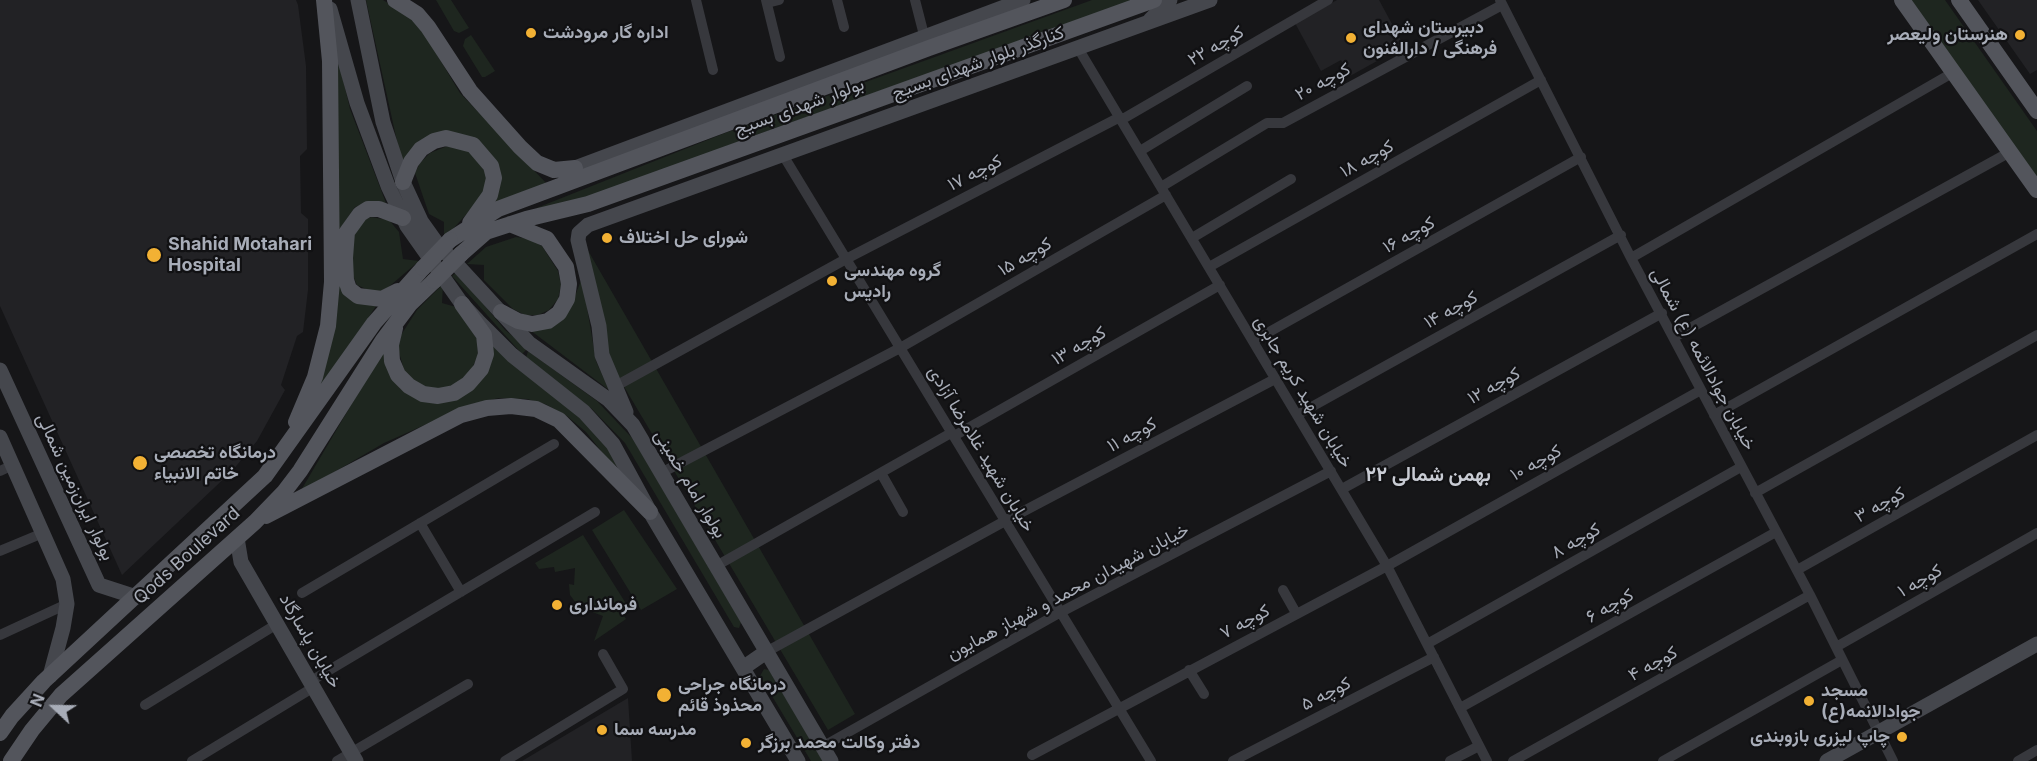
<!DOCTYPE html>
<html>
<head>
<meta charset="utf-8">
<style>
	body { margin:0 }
	#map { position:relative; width:2037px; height:761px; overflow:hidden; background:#161618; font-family:Inter,sans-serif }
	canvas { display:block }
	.north { position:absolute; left:24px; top:677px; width:60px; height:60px; -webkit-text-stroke:4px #111113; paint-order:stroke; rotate:292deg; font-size:16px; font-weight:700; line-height:24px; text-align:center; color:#a8adb8 }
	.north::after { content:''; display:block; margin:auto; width:21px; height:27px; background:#a8adb8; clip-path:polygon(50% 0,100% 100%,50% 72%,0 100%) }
</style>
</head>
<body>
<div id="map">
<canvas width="2037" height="761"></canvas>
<div class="north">N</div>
</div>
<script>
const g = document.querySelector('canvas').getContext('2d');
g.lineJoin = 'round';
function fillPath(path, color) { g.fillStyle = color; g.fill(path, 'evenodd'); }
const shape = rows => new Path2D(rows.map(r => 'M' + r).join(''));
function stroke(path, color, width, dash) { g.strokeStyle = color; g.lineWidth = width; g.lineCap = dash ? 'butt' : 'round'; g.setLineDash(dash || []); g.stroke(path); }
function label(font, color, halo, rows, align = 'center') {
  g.font = font + ' Inter,Vazirmatn,sans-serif'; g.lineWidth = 4.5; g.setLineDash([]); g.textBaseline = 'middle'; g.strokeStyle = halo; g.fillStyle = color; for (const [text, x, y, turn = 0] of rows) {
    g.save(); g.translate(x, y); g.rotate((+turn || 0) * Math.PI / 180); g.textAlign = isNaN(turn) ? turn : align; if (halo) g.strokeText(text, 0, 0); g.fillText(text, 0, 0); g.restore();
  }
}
const built = shape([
	[0,0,296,0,298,5,306,66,307,149,300,156,301,213,308,219,308,290,303,332,297,336,281,385,285,390,257,441,232,471,122,575,0,306],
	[1337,0,1379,0,1404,46,1350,76,1341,60,1321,71,1295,23],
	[1978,0,2037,0,2037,70,2030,74],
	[628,698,632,761,522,761]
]);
const green = shape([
	[366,0,383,0,412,18,422,30,460,93,547,184,488,210,499,187,453,133,402,164],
	[436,0,451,0,469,28,459,33,454,31],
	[1092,0,1135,0,745,139,597,197,534,209,725,133],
	[1910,0,1945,0,2037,131,2037,178],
	[471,35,495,71,485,77,482,77,463,46,465,39],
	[336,50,350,109,386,203,374,201,355,207,339,230],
	[450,145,472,153,486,173,486,185,480,199,444,239,444,222,429,214,415,173,420,163,430,153],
	[371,217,389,220,399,232,403,259,419,261,385,290,375,293,357,285,353,276,352,239,363,220],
	[516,237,530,239,542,246,558,271,561,285,558,299,549,310,538,315,525,315,513,309,484,280,484,265,467,264,486,247],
	[586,247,855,714,828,730,607,358],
	[457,272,505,330,528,348,522,354,452,276],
	[582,278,596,361,609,390,526,327,573,301],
	[339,279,359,303,376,306,312,403],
	[443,284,442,303,456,307,477,339,478,355,471,371,460,382,448,388,432,389,421,386,405,373,398,349,401,335,417,310],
	[492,339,580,411,631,476,609,461,586,432,567,416,545,404,527,399,499,398,472,404,384,443,300,492,384,349,400,389,460,397],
	[528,351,597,401,633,439,741,622,739,628,734,627,625,443,592,409,526,358],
	[624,510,677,589,641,610,592,530],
	[583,535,630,610,623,614,626,619,594,641,603,616,579,607,570,595,569,584,574,585,575,568,555,572,554,567,539,569,535,563],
	[764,669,769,670,823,761,811,761,760,676]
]);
const street = shape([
	[696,0,713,70],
	[766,0,780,57],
	[837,0,844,27],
	[915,0,924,35],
	[1500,0,1631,258,1810,595,1893,761],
	[767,3,779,0],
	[1078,48,1387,566,1487,761],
	[1121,120,1328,0],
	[1140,151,1247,86],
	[783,155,1151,761],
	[1161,187,1267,123,1283,123,1502,5],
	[1192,238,1291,179],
	[1631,258,1954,72],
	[1209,267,1541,80],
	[1674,337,2010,152],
	[1253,341,1581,157],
	[614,387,846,259,1120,117],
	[1297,415,1621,235],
	[1714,415,2037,234],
	[954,436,1220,285],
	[0,471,13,465],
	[661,473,900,348,1166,195],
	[881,473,903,512],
	[1342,489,1662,313],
	[1755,493,2037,335],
	[420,523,461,592],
	[0,551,43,533],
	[716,566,951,433],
	[1797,570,2037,435],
	[1283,590,1296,613],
	[302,593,554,444],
	[0,635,67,604],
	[1427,644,1741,467],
	[1836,647,2037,533],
	[766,652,1005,521,1275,379],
	[1189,670,1204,694],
	[311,681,595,512],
	[145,705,277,624],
	[1460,708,1776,532],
	[822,747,1061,612,1331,471],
	[1032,755,1387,566,1701,390],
	[192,761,314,687],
	[337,761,468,684],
	[505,761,623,689,603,654],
	[1233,761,1434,657],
	[1450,761,1479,746],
	[1513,761,1810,595],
	[1663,761,1842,660],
	[2018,761,2037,750]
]);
const secondary = shape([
	[358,0,383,122,403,182,421,221,436,242,529,343,609,400,633,425,831,761],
	[330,9,357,103,388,186,407,226,462,304,478,321,512,355,584,412,613,444,650,512,798,761],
	[1150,20,1170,0],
	[575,168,1023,0],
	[0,370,99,585,136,597],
	[626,412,602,355,599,326,578,240,579,233,588,225,1210,0],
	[0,437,63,579,67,604,63,628,50,676],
	[237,538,241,562,356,761],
	[743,668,766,652],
	[1827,761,2037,644]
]);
const primary = shape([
	[395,0,417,14,428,27,470,91,520,147,537,163,554,170,575,168],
	[1902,0,2037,190],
	[1959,0,2037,111],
	[403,182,411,162,421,149,434,141,446,138,473,145,491,166,494,178,490,195,470,223],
	[450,240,498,209,929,48,1064,0],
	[461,254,486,232,526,219,588,204,1154,0],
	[398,291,382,299,358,296,349,289,346,280,345,258,347,232,360,214,368,209,379,209,403,218],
	[501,312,518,321,532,324,548,321,559,313,567,299,569,284,566,267,547,239,510,224],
	[395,328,391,345,392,361,398,375,409,386,423,394,438,396,454,393,468,384,481,369,486,354,484,335,462,304],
	[296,422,315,377,328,326,332,282,330,61,324,0],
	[266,516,461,415,487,408,511,406,536,409,559,420,650,512],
	[0,733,12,716,44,681,265,476,374,323,423,268],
	[11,761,32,730,61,695,255,522,284,492,300,471,383,340,410,304,434,281]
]);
const primaryBridge = shape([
	[423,268,450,240],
	[434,281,461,254]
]);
const markers = [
	[531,33,6,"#f2b134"],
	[2020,35,6,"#f2b134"],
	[1351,38,6,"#f2b134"],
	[607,238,6,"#f2b134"],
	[154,255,8,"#f2b134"],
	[832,281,6,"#f2b134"],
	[140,463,8,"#f2b134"],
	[557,605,6,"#f2b134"],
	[664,695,8,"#f2b134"],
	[1809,701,6,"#f2b134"],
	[602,730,6,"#f2b134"],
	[1902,737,6,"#f2b134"],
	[746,743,6,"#f2b134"]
];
const poiNames = [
	["دبیرستان شهدای",1363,28],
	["فرهنگی / دارالفنون",1363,49],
	["اداره گار مرودشت",543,33],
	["هنرستان ولیعصر",2008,35,"right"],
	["شورای حل اختلاف",619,238],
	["Shahid Motahari",168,245],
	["Hospital",168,266],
	["گروه مهندسی",844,271],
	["رادیس",844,292],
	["درمانگاه تخصصی",154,453],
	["خاتم الانبیاء",154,474],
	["فرمانداری",569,605],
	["درمانگاه جراحی",678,685],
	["محذوذ قائم",678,706],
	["مسجد",1821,691],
	["جوادالانمه(ع)",1821,712],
	["مدرسه سما",614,730],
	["چاپ لیزری بازوبندی",1890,737,"right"],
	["دفتر وکالت محمد برزگر",758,743]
];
const streetNames = [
	["کوچه ۲۲",1216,46,-30],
	["کنارگذر بلوار شهدای بسیج",978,63,-20],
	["کوچه ۲۰",1323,82,-28],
	["بولوار شهدای بسیج",799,107,-20],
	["کوچه ۱۸",1367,159,-29],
	["کوچه ۱۷",975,173,-27],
	["کوچه ۱۶",1409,235,-29],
	["کوچه ۱۵",1025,257,-30],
	["کوچه ۱۴",1451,310,-29],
	["کوچه ۱۳",1079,346,-30],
	["خیابان جوادالائمه (ع) شمالی",1703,359,62],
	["کوچه ۱۲",1494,386,-29],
	["خیابان شهید کریم جابری",1303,392,59],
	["کوچه ۱۱",1132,435,-28],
	["خیابان شهید غلامرضا آزادی",981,449,59],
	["کوچه ۱۰",1536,463,-29],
	["بولوار امام خمینی",690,484,59],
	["بولوار ایران‌زمین شمالی",75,487,65],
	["کوچه ۳",1880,505,-29],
	["کوچه ۸",1576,541,-30],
	["Qods Boulevard",187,556,-42],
	["کوچه ۱",1920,581,-30],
	["خیابان شهیدان محمد و شهباز همایون",1068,592,-28],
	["کوچه ۶",1610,606,-29],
	["کوچه ۷",1245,622,-28],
	["خیابان پاسارگاد",310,641,60],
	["کوچه ۴",1653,664,-29],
	["کوچه ۵",1326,694,-27]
];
const neighbourhoodNames = [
	["۲۲ بهمن شمالی",1428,475]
];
fillPath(built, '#222225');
fillPath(green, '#1e261f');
stroke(street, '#37383d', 10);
stroke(secondary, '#45474d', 15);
stroke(primary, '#53555c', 16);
stroke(primaryBridge, '#53555c', 16);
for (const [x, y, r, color] of markers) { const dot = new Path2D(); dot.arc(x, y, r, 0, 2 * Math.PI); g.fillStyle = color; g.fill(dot); stroke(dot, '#111113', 2); }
label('bold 18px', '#a8adb8', '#111113', poiNames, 'left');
label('18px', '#a8adb8', '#111113', streetNames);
label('bold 20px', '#c9ccd4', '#111113', neighbourhoodNames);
</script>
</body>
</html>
